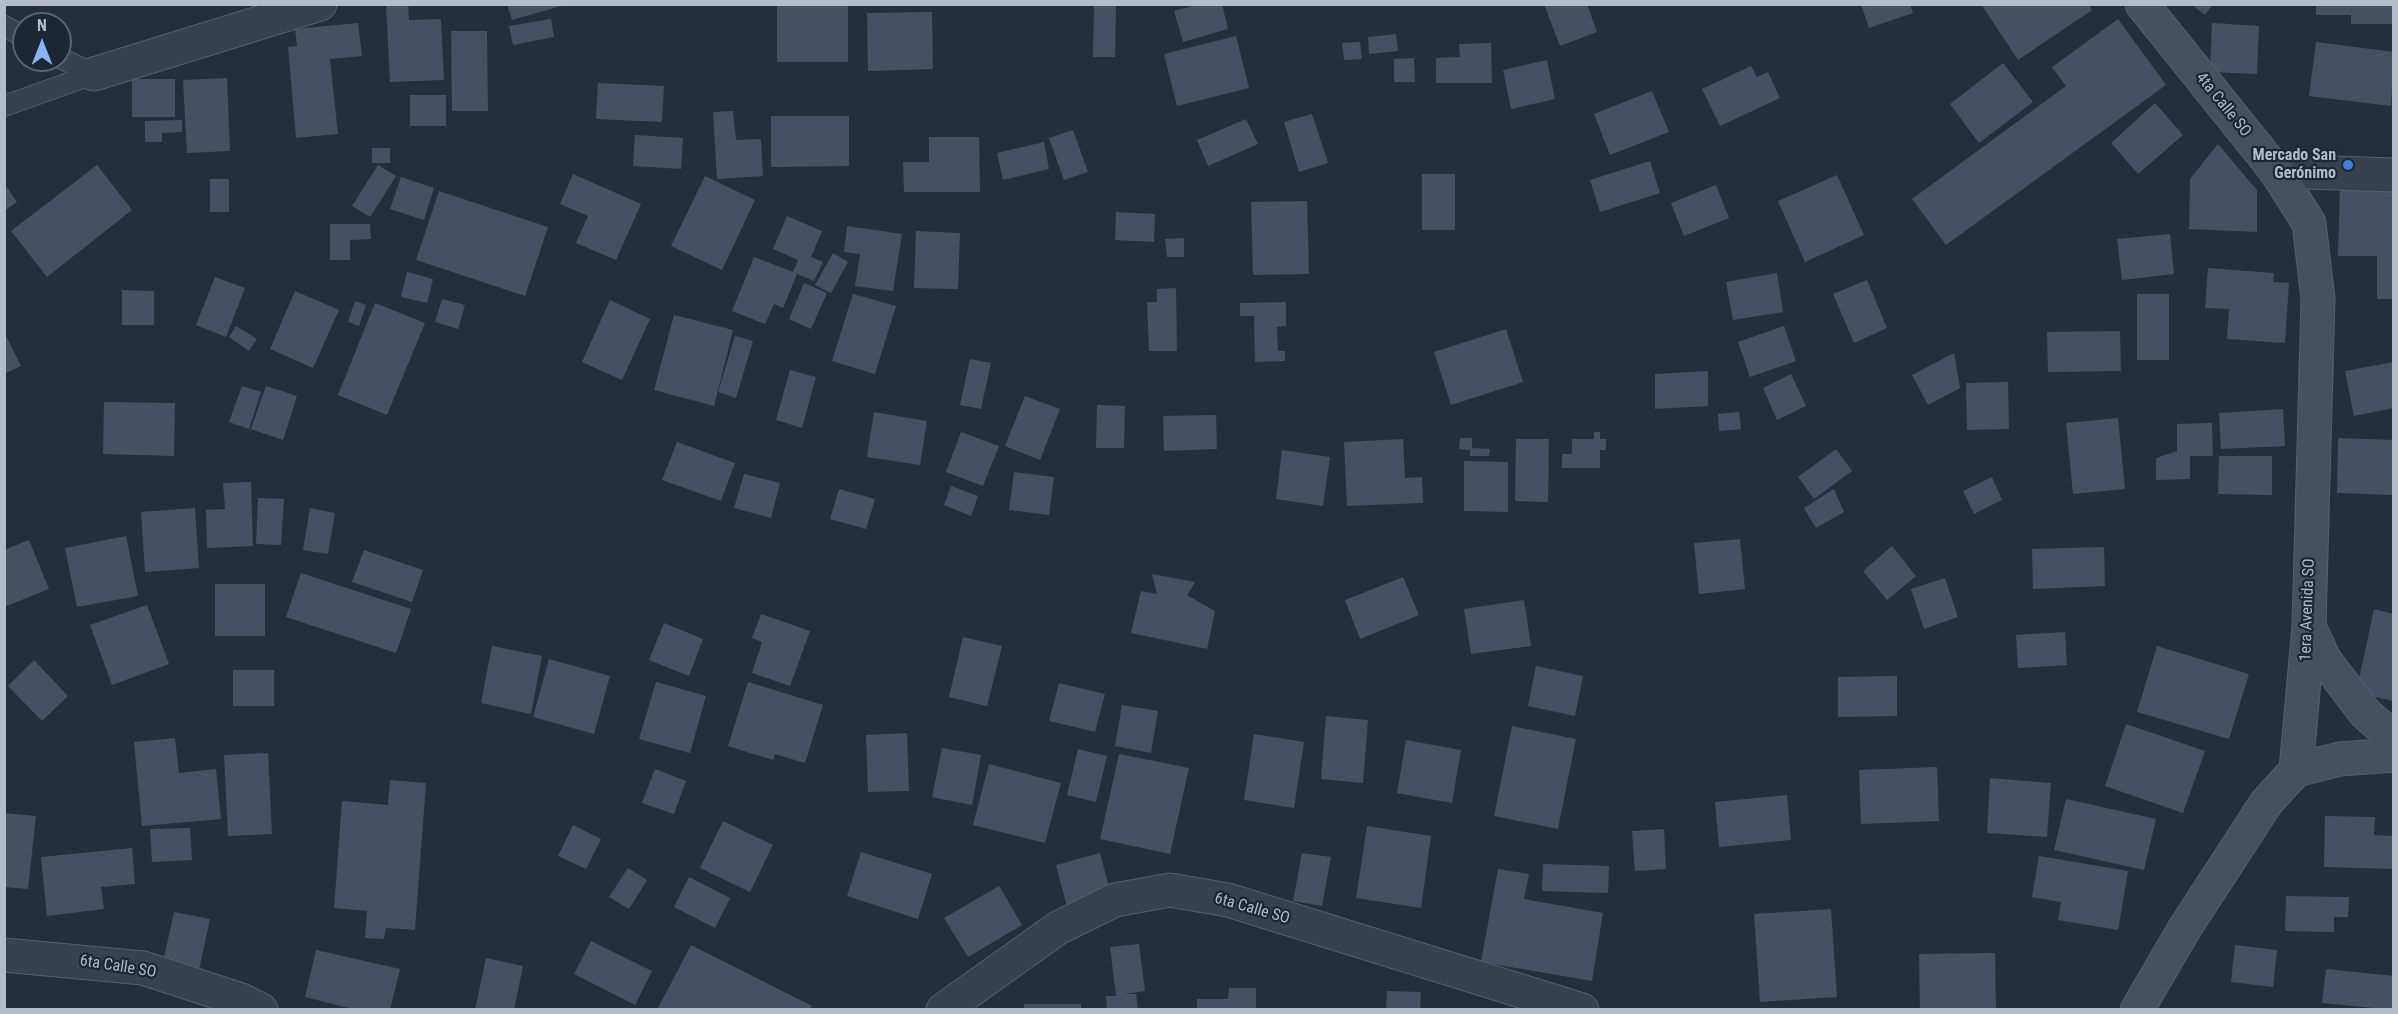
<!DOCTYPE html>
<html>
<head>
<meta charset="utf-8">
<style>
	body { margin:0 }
	#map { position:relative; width:2398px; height:1014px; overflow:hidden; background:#242f3e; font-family:"Roboto Condensed",sans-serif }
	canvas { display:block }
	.frame { position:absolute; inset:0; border:6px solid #b4bcc9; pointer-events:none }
	.north { position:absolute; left:12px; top:12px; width:60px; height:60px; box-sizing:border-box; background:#1d2633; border:2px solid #59626f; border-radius:50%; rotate:0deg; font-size:16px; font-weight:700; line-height:24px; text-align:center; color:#b4bcc9 }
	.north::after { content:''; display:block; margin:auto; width:21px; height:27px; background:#8ab4f8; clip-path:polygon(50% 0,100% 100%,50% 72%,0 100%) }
</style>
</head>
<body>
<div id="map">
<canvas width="2398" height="1014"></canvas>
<div class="frame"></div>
<div class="north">N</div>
</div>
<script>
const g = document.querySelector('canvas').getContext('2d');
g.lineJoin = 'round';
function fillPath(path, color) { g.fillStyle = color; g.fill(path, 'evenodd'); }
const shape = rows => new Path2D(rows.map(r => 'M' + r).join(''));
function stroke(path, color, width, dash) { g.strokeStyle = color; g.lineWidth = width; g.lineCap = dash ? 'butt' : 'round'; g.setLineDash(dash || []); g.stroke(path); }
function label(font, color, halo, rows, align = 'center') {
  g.font = font + ' "Roboto Condensed",sans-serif'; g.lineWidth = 4.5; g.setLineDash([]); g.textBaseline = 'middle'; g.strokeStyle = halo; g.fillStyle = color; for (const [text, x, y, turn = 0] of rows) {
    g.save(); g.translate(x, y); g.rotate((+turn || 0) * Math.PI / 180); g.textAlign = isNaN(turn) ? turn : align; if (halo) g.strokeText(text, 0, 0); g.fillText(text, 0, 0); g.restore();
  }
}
const building = shape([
	[408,4,409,20,441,19,444,80,390,82,386,5],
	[507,4,565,4,565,5,512,20],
	[777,4,848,4,848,62,777,62],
	[1199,4,1222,4,1228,29,1183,42,1174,11],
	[1544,4,1587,4,1597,32,1560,46],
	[1861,4,1910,4,1913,13,1869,28],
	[1981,4,2088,4,2092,10,2018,60],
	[2191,4,2213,4,2205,15],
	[1094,5,1116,5,1115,57,1093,57],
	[2316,5,2394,5,2394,24,2351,24,2351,15,2316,15],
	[932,12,933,69,868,71,867,13],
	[551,19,554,37,513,45,509,26],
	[2118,19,2166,85,1946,245,1912,199,2066,86,2052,67],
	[358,23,362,56,330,59,338,134,296,138,288,47,297,46,295,29],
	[2212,23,2259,26,2257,74,2210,72],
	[451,31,487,31,488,111,452,111],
	[1396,34,1398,51,1369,54,1368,37],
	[1236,36,1249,88,1177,106,1164,54],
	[1360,42,1362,59,1344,60,1342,43],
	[2316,42,2394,52,2391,106,2309,96],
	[1491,43,1492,83,1436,83,1436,58,1460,57,1459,44],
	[1414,58,1415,82,1394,82,1394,59],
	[1547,60,1555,99,1511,109,1503,70],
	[2003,63,2033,102,1979,143,1950,104],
	[1751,66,1757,77,1768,72,1780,98,1720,126,1702,89],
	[227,78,230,151,187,153,183,80],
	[132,79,175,79,175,117,132,117],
	[598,83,664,86,662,122,596,119],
	[1652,91,1669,132,1610,155,1594,114],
	[410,95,446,95,446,126,410,126],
	[2155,103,2183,135,2138,174,2111,143],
	[733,111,736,140,761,139,763,176,717,179,713,112],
	[1312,114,1328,163,1299,172,1284,122],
	[771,116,849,116,849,166,771,167],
	[1246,119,1258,144,1208,166,1197,140],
	[182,120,182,132,162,133,162,142,145,142,145,121],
	[1073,130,1088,172,1064,180,1049,138],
	[635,135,683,138,681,169,633,166],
	[929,137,979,137,980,192,904,192,903,162,929,162],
	[1044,142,1049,169,1003,180,997,153],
	[2218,144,2257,190,2257,232,2189,229,2190,179],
	[372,148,390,148,390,163,372,163],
	[1650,161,1660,193,1600,212,1590,180],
	[97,165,132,210,47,277,11,231],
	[378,165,396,176,370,217,352,206],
	[573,174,641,204,616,260,576,243,588,216,560,204],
	[1422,174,1455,174,1455,230,1422,230],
	[1837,175,1864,235,1805,262,1778,201],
	[705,176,755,200,722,270,671,246],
	[401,177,434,188,424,220,390,209],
	[210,179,229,179,229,212,210,212],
	[4,183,17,202,4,211],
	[2340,183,2394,184,2394,299,2377,299,2377,256,2338,256],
	[1716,185,1729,218,1684,236,1671,203],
	[439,191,548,227,525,296,416,260],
	[1307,201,1309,274,1253,275,1251,202],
	[1116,212,1155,214,1154,242,1115,240],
	[787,216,822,231,811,257,823,262,814,281,797,274,783,308,774,304,765,324,732,311,754,257,793,272,798,260,773,249],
	[330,224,370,224,371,239,350,240,350,260,330,260],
	[847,226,902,234,893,291,855,286,860,254,844,252],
	[916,231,960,233,958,289,914,288],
	[2170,234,2174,274,2122,280,2117,239],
	[1184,238,1184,257,1167,257,1165,239],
	[833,253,848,262,831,293,815,285],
	[2208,268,2274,273,2273,282,2289,283,2285,343,2227,339,2229,309,2205,308],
	[407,272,433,279,427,303,401,297],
	[1777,273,1783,312,1733,320,1726,282],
	[215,277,245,288,226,337,196,325],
	[1867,280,1887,328,1854,343,1833,294],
	[804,283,827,293,811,329,789,319],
	[1176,288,1177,351,1149,351,1147,302,1157,302,1157,289],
	[122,290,154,291,154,325,122,325],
	[295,291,339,310,313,368,270,349],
	[853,294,896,306,875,374,832,361],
	[2137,294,2169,294,2169,360,2137,360],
	[442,299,465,305,458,329,435,322],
	[610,300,650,319,622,380,582,362],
	[355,301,366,305,359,326,348,322],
	[1286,302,1286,326,1277,327,1278,351,1285,351,1285,361,1255,362,1254,316,1240,316,1240,303],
	[375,303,425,323,387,415,338,395],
	[674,315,733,330,714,406,654,390],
	[236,326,257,339,249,351,229,337],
	[1784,326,1796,361,1750,377,1738,342],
	[1506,329,1523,382,1451,405,1434,352],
	[2120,331,2121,371,2048,372,2047,332],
	[4,332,21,366,4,374],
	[735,336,753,341,736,398,718,392],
	[1954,353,1960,388,1928,405,1912,375],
	[970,359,991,363,981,409,960,405],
	[2394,362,2394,408,2354,416,2345,371],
	[790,370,816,377,802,428,776,420],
	[1708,371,1708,406,1655,409,1655,374],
	[1791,374,1806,406,1777,420,1763,388],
	[2008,382,2009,429,1967,430,1966,383],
	[242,386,261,392,249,429,229,422],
	[266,386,297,396,283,440,251,429],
	[1025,396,1060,409,1040,460,1005,446],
	[104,402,175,403,174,456,103,454],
	[1097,405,1125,406,1124,448,1096,448],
	[2283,409,2285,446,2221,449,2219,413],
	[874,412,927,421,920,465,867,457],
	[1739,412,1741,429,1719,431,1718,414],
	[1216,415,1217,449,1164,451,1163,416],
	[2118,418,2125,489,2073,494,2066,423],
	[2212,423,2213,456,2190,456,2190,479,2156,480,2156,458,2177,451,2177,424],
	[961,432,999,446,983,486,946,472],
	[1594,432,1600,432,1600,439,1606,439,1606,450,1600,450,1600,468,1562,468,1562,454,1572,454,1572,439,1594,439],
	[1460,438,1472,438,1472,448,1490,449,1489,456,1470,456,1470,450,1459,449],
	[2338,438,2394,440,2394,495,2337,493],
	[1403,439,1405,478,1422,477,1423,503,1347,506,1344,442],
	[1516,439,1549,439,1548,502,1515,501],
	[677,442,735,463,721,501,662,480],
	[1836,449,1852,471,1814,499,1798,477],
	[1282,450,1330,457,1323,506,1276,499],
	[2219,456,2272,456,2272,495,2218,494],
	[1464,461,1508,462,1508,512,1464,511],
	[1014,472,1054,477,1049,515,1009,510],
	[744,474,780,483,771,518,734,508],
	[1992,477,2002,500,1974,514,1963,491],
	[251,482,253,546,207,548,206,510,225,509,223,483],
	[951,486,978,496,971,516,944,505],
	[839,489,875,499,866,529,830,519],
	[1834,489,1844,512,1816,528,1804,508],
	[258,498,284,499,281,545,256,544],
	[195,508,199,568,145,572,141,512],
	[310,508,335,513,328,554,303,550],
	[126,536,138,596,77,607,65,548],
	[1740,539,1745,589,1699,594,1694,543],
	[29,540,49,589,4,607,4,550],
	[1892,546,1916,576,1887,600,1863,571],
	[2104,547,2105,586,2033,589,2032,549],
	[364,550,423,570,412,602,352,582],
	[301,573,411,609,396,653,286,617],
	[1152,574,1195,582,1187,595,1215,611,1207,649,1131,633,1141,591,1157,594],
	[1403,577,1419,615,1360,639,1345,600],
	[1945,578,1958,617,1924,629,1911,589],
	[215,584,265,584,265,636,215,636],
	[1524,600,1531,646,1471,654,1464,609],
	[147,605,169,664,112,685,90,625],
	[2374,609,2394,614,2394,701,2356,693],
	[761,614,810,631,790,686,752,673,762,642,752,638],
	[664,623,703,639,689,676,649,660],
	[2065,632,2067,665,2018,668,2016,635],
	[963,637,1002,646,987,706,949,697],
	[492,646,542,656,531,714,481,703],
	[2157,646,2249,674,2229,739,2137,712],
	[549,659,610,676,594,734,533,717],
	[34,660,68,696,42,721,8,686],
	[1536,666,1583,676,1575,716,1528,706],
	[233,670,274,670,274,706,233,706],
	[1897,676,1897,716,1838,717,1838,677],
	[656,682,706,696,690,753,639,739],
	[748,682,823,705,805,763,775,754,773,760,728,746],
	[1059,683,1105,694,1095,732,1049,721],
	[1122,705,1158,711,1151,753,1115,746],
	[1326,716,1368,720,1363,783,1321,779],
	[2126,724,2205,751,2183,813,2105,786],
	[1512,726,1576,739,1558,829,1494,816],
	[907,733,909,791,868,792,866,735],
	[1254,734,1304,742,1294,808,1244,800],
	[175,738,179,773,216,769,221,819,142,826,134,742],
	[1406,740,1461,750,1452,803,1397,793],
	[942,748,981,755,972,805,932,797],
	[1078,749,1107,756,1096,802,1067,795],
	[268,753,272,834,228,836,224,755],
	[1119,754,1189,768,1170,854,1100,839],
	[989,764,1061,783,1045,843,973,825],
	[1937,767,1939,821,1861,824,1859,770],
	[655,769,686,781,674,814,642,803],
	[1990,778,2051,783,2047,837,1987,833],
	[390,780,426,783,415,930,386,928,384,939,365,938,367,911,334,908,342,801,388,805],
	[1787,795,1791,840,1719,847,1715,802],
	[2066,799,2156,819,2144,870,2054,850],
	[4,813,36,816,28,889,4,887],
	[2325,816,2375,817,2374,835,2394,836,2394,869,2324,867],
	[723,821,773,845,750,892,700,868],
	[573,825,601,839,586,869,558,856],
	[1367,826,1431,836,1421,908,1356,898],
	[190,828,192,860,152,862,150,829],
	[1664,829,1666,869,1635,871,1632,831],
	[132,848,135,884,101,887,104,909,47,916,41,857],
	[861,852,932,874,918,919,847,896],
	[1100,853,1111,895,1067,907,1056,865],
	[1302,853,1331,857,1322,906,1293,901],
	[2039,856,2128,871,2118,930,2058,920,2061,902,2032,897],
	[1543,864,1609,866,1608,893,1542,891],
	[628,868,647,880,629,909,609,897],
	[1498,869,1529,874,1524,899,1603,913,1592,981,1481,962],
	[689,877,730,898,715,928,674,907],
	[999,886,1022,925,968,957,944,918],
	[2286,896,2349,897,2348,917,2334,917,2334,932,2285,931],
	[1831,909,1837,997,1760,1002,1754,914],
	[174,912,210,919,199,970,163,962],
	[591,941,652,971,635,1005,574,974],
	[1139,944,1145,991,1125,994,1136,994,1138,1010,1107,1010,1106,996,1116,996,1110,947],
	[691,945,812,1006,810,1010,657,1010],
	[2235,945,2277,950,2273,987,2231,982],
	[316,950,400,969,390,1010,357,1010,305,997],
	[1995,953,1996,1010,1920,1010,1919,954],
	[486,958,523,966,514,1010,475,1010],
	[2326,969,2394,976,2394,1010,2322,1003],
	[1229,988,1256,988,1256,1010,1197,1010,1197,999,1228,999],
	[1387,991,1421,992,1420,1010,1386,1010],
	[1024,1004,1081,1004,1081,1010,1024,1010]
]);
const lane = shape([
	[4,26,24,37],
	[60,58,94,74],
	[4,106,94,74]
]);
const street = shape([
	[94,74,320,4],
	[2276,171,2394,175],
	[4,955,143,968,241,1000,261,1010],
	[943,1010,1058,928,1115,900,1170,890,1228,900,1582,1010]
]);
const secondary = shape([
	[2309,626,2324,659,2365,713,2394,739],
	[2296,770,2340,759,2394,755],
	[2137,1010,2183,931,2266,803,2296,770,2309,626,2318,299,2309,223,2276,171,2142,4]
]);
const markers = [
	[2348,165,6,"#3f7fe0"]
];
const streetNames = [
	["4ta Calle SO",2223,105,51],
	["1era Avenida SO",2308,610,-88],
	["6ta Calle SO",1252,909,16],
	["6ta Calle SO",118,967,9]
];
const poiNames = [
	["Mercado San",2336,156],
	["Gerónimo",2336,174]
];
fillPath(building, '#455162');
stroke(lane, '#565f6c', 22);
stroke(street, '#565f6c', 35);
stroke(secondary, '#565f6c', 35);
stroke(lane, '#38414e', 20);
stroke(street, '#38414e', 33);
stroke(secondary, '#465061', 33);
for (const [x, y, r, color] of markers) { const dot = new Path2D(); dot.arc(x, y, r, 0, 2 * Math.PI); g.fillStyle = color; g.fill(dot); stroke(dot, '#1d2633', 2); }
label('16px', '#b4bcc9', '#1d2633', streetNames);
label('bold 16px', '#b4bcc9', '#1d2633', poiNames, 'right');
</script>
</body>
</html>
